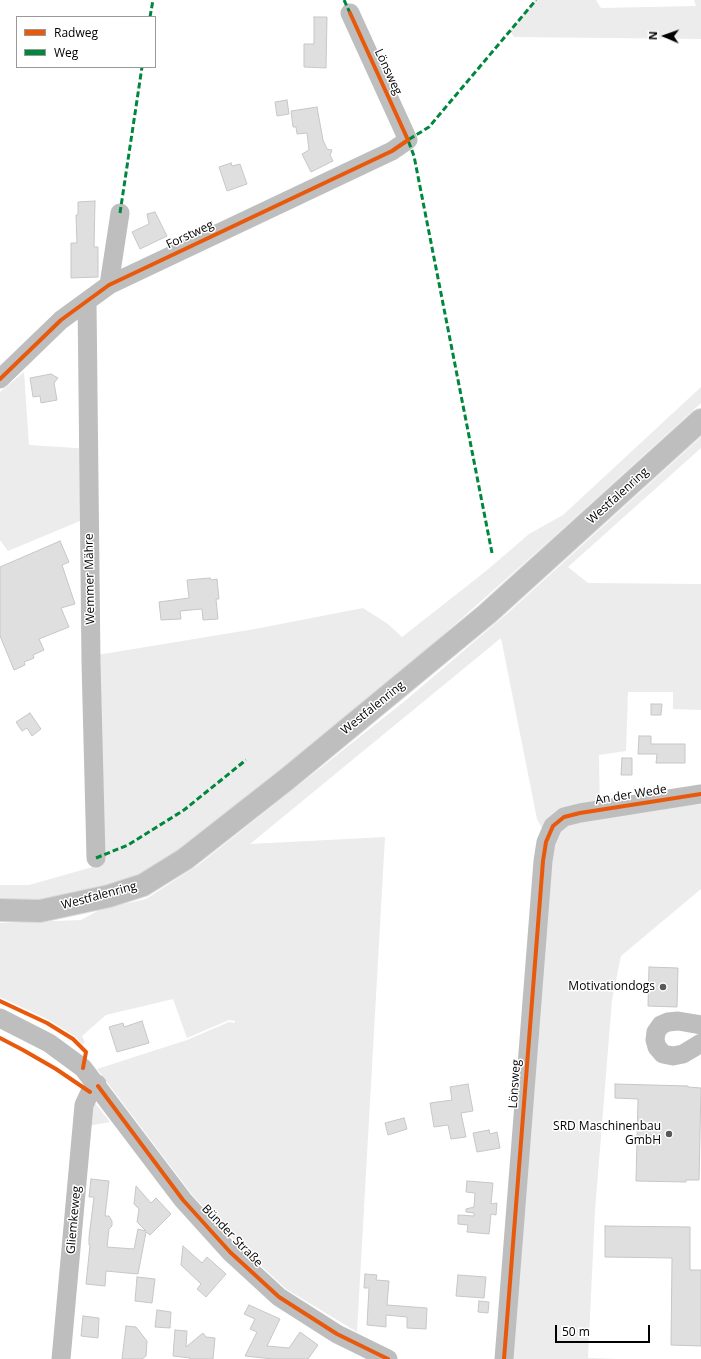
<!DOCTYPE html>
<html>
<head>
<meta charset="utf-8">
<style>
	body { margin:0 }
	#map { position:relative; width:701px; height:1359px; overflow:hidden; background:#fff; font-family:"Open Sans",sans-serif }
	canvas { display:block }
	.legend { position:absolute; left:16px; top:16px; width:140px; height:52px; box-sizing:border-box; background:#fff; border:1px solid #999; margin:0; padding:5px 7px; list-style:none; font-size:12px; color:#000 }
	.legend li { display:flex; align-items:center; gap:8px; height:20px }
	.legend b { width:20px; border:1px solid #999 }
	.north { position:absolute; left:645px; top:16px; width:40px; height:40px; -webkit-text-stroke:3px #fff; paint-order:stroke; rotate:272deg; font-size:11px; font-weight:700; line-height:16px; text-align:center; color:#000 }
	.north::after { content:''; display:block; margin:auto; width:14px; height:18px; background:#000; clip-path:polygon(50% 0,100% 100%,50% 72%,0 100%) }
	.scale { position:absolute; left:555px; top:1325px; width:95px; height:18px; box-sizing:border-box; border:2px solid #000; border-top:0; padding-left:5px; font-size:12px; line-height:14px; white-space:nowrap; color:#000; -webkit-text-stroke:3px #fff; paint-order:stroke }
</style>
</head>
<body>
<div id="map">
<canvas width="701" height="1359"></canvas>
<ul class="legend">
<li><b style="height:5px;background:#e8590c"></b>Radweg</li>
<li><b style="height:5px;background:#00873e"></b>Weg</li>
</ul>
<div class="north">N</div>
<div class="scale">50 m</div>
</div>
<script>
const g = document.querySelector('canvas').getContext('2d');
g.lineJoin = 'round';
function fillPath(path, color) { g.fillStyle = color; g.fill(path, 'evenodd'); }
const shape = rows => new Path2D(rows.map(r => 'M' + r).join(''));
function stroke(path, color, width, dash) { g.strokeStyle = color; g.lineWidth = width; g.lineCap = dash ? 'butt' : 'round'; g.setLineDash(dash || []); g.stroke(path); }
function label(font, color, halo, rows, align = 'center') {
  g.font = font + ' "Open Sans",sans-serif'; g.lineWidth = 3; g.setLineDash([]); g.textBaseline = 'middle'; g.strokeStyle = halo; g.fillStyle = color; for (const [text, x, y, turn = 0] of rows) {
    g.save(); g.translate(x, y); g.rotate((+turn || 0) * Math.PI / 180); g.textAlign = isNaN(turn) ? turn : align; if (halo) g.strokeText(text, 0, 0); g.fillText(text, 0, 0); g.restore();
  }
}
const green = shape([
	[535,0,596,0,601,8,696,6,694,0,701,0,701,39,514,37,510,31],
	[24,372,29,445,92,449,85,520,80,521,8,551,0,540,0,392],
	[701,387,701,403,549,541,418,657,272,779,189,844,134,878,52,903,0,901,0,885,29,885,103,864,97,655,255,629,363,608,388,624,402,637,486,571,529,534,563,515],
	[701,437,701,448,568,567,588,583,701,584,701,710,673,709,673,692,628,692,626,751,599,755,600,815,701,800,701,889,621,956,612,1000,595,1211,588,1358,621,1359,510,1359,550,843,537,819,501,638,250,844,385,837,357,1332,286,1289,238,1244,193,1196,97,1069,187,1040,229,1022,235,1023,235,1021,229,1020,187,1038,173,999,106,1015,82,1036,85,1042,82,1045,76,1037,49,1020,0,997,0,923,81,920,101,909,146,899,197,866,406,700,510,611],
	[93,1103,95,1103,110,1122,88,1126]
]);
const building = shape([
	[314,17,327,17,326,68,304,67,304,44,314,44,314,17],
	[287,100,289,114,277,116,275,102,287,100],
	[317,107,323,140,327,149,332,150,330,155,333,161,311,172,302,154,309,150,307,133,297,134,296,127,293,127,291,111,317,107],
	[231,163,232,166,240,164,247,184,227,191,219,167,231,163],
	[95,201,94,247,98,247,98,277,71,278,71,243,77,243,76,215,78,215,78,202,95,201],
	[155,212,167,236,140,249,132,232,149,224,147,214,155,212],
	[51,374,58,378,54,383,57,400,41,403,40,396,33,397,30,378,51,374],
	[60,541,69,562,62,565,75,604,61,608,69,627,39,639,44,650,33,655,34,658,24,662,25,665,14,670,0,636,0,567,60,541],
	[210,578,211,580,217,579,219,599,216,599,218,619,203,620,202,609,180,611,181,619,161,620,159,602,189,598,187,580,210,578],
	[651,704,662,704,661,715,651,715,651,704],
	[30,713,41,729,32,736,27,728,22,731,16,722,30,713],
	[639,736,651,736,651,744,685,744,685,763,656,763,657,754,638,754,639,736],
	[622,758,632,758,632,775,621,775,622,758],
	[649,967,678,968,677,1007,648,1006,649,967],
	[142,1021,149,1043,117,1052,109,1027,123,1023,124,1027,142,1021],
	[468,1084,473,1111,461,1113,466,1137,451,1139,448,1125,434,1127,430,1103,452,1100,450,1087,468,1084],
	[615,1084,688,1086,688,1087,701,1088,699,1180,686,1180,686,1182,636,1181,638,1099,615,1098,615,1084],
	[404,1118,407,1129,388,1135,385,1123,404,1118],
	[489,1130,490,1134,497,1132,500,1148,477,1152,473,1133,489,1130],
	[91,1179,109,1181,105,1216,109,1216,112,1221,112,1226,109,1229,107,1247,134,1249,138,1229,146,1231,137,1222,139,1209,134,1204,136,1186,151,1203,156,1198,171,1214,150,1235,146,1232,138,1274,106,1271,105,1286,86,1284,90,1245,89,1245,89,1237,94,1197,89,1197,91,1179],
	[467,1181,493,1183,491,1204,497,1203,496,1215,491,1214,489,1234,467,1232,468,1225,458,1224,458,1215,474,1216,474,1213,466,1212,466,1209,474,1207,475,1193,466,1192,467,1181],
	[605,1226,690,1227,690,1270,701,1270,701,1346,671,1345,672,1258,605,1257,605,1226],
	[183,1246,202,1263,207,1257,226,1274,206,1297,197,1289,201,1284,181,1265,183,1246],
	[365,1274,377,1275,376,1280,389,1281,387,1305,427,1308,426,1329,407,1328,407,1317,386,1315,386,1327,367,1325,369,1288,364,1288,365,1274],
	[458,1275,486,1277,484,1298,456,1296,458,1275],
	[137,1277,155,1279,152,1303,135,1301,137,1277],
	[479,1301,489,1302,488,1313,478,1312,479,1301],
	[249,1305,280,1319,267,1346,289,1348,300,1332,318,1345,308,1359,273,1359,245,1356,257,1332,250,1329,255,1319,244,1314,249,1305],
	[157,1310,171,1312,170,1328,155,1327,157,1310],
	[83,1316,99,1318,98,1338,81,1336,83,1316],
	[126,1326,136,1327,147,1341,146,1356,142,1359,122,1359,126,1326],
	[175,1330,187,1331,186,1347,203,1333,206,1337,215,1338,213,1359,190,1359,190,1358,173,1356,175,1330]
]);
const minor = shape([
	[109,285,120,213],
	[87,301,91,662,96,858],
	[0,379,61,320,109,285,392,151,408,140,350,13],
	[0,1018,49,1043,83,1068,183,1200,230,1252,279,1297,337,1334,388,1359],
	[701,1025,678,1021,668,1022,661,1025,656,1032,655,1040,657,1047,663,1054,673,1056,683,1054,701,1043],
	[61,1359,84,1105,90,1092,97,1084],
	[504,1359,543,861,546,842,553,826,564,817,580,813,701,794]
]);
const major = shape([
	[0,910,40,911,109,896,143,885,185,859,287,779,487,614,701,420]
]);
const quiet = shape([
	[344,0,350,13],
	[150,17,153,0],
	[120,213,142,67],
	[492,553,414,156,408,140,429,127,536,0],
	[96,858,128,845,184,810,246,760]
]);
const cycleway = shape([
	[0,379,61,320,109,285,392,151,408,140,350,13],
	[0,1001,47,1023,73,1039,86,1052,83,1068],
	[0,1038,23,1050,56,1069,90,1092],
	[98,1086,183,1200,230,1252,279,1297,337,1334,388,1359],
	[504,1359,543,861,546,842,553,826,564,817,580,813,701,794]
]);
const markers = [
	[663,987,4,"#595959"],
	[669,1134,4,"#595959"]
];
const streetNames = [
	["Lönsweg",388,72,65],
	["Forstweg",190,235,-25],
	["Westfalenring",618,496,-42],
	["Wemmer Mähre",90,579,-91],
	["Westfalenring",373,708,-39],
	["An der Wede",631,795,-9],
	["Westfalenring",99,896,-15],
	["Lönsweg",515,1084,-86],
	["Gliemkeweg",74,1220,-85],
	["Bünder Straße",232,1236,46]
];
const poiNames = [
	["Motivationdogs",655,987],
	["SRD Maschinenbau",661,1127],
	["GmbH",661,1141]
];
fillPath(green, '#ececec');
fillPath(building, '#dfdfdf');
stroke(building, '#c7c7c7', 1);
stroke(major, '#dbdbdb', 24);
stroke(minor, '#bebebe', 19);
stroke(major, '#bebebe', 22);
stroke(quiet, '#00873e', 3, [6, 3]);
stroke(cycleway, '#e8590c', 4);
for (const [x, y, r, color] of markers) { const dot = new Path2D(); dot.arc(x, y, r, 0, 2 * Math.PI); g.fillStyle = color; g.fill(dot); stroke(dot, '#fff', 1.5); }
label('12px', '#000', '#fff', streetNames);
label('12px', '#000', '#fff', poiNames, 'right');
</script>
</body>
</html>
